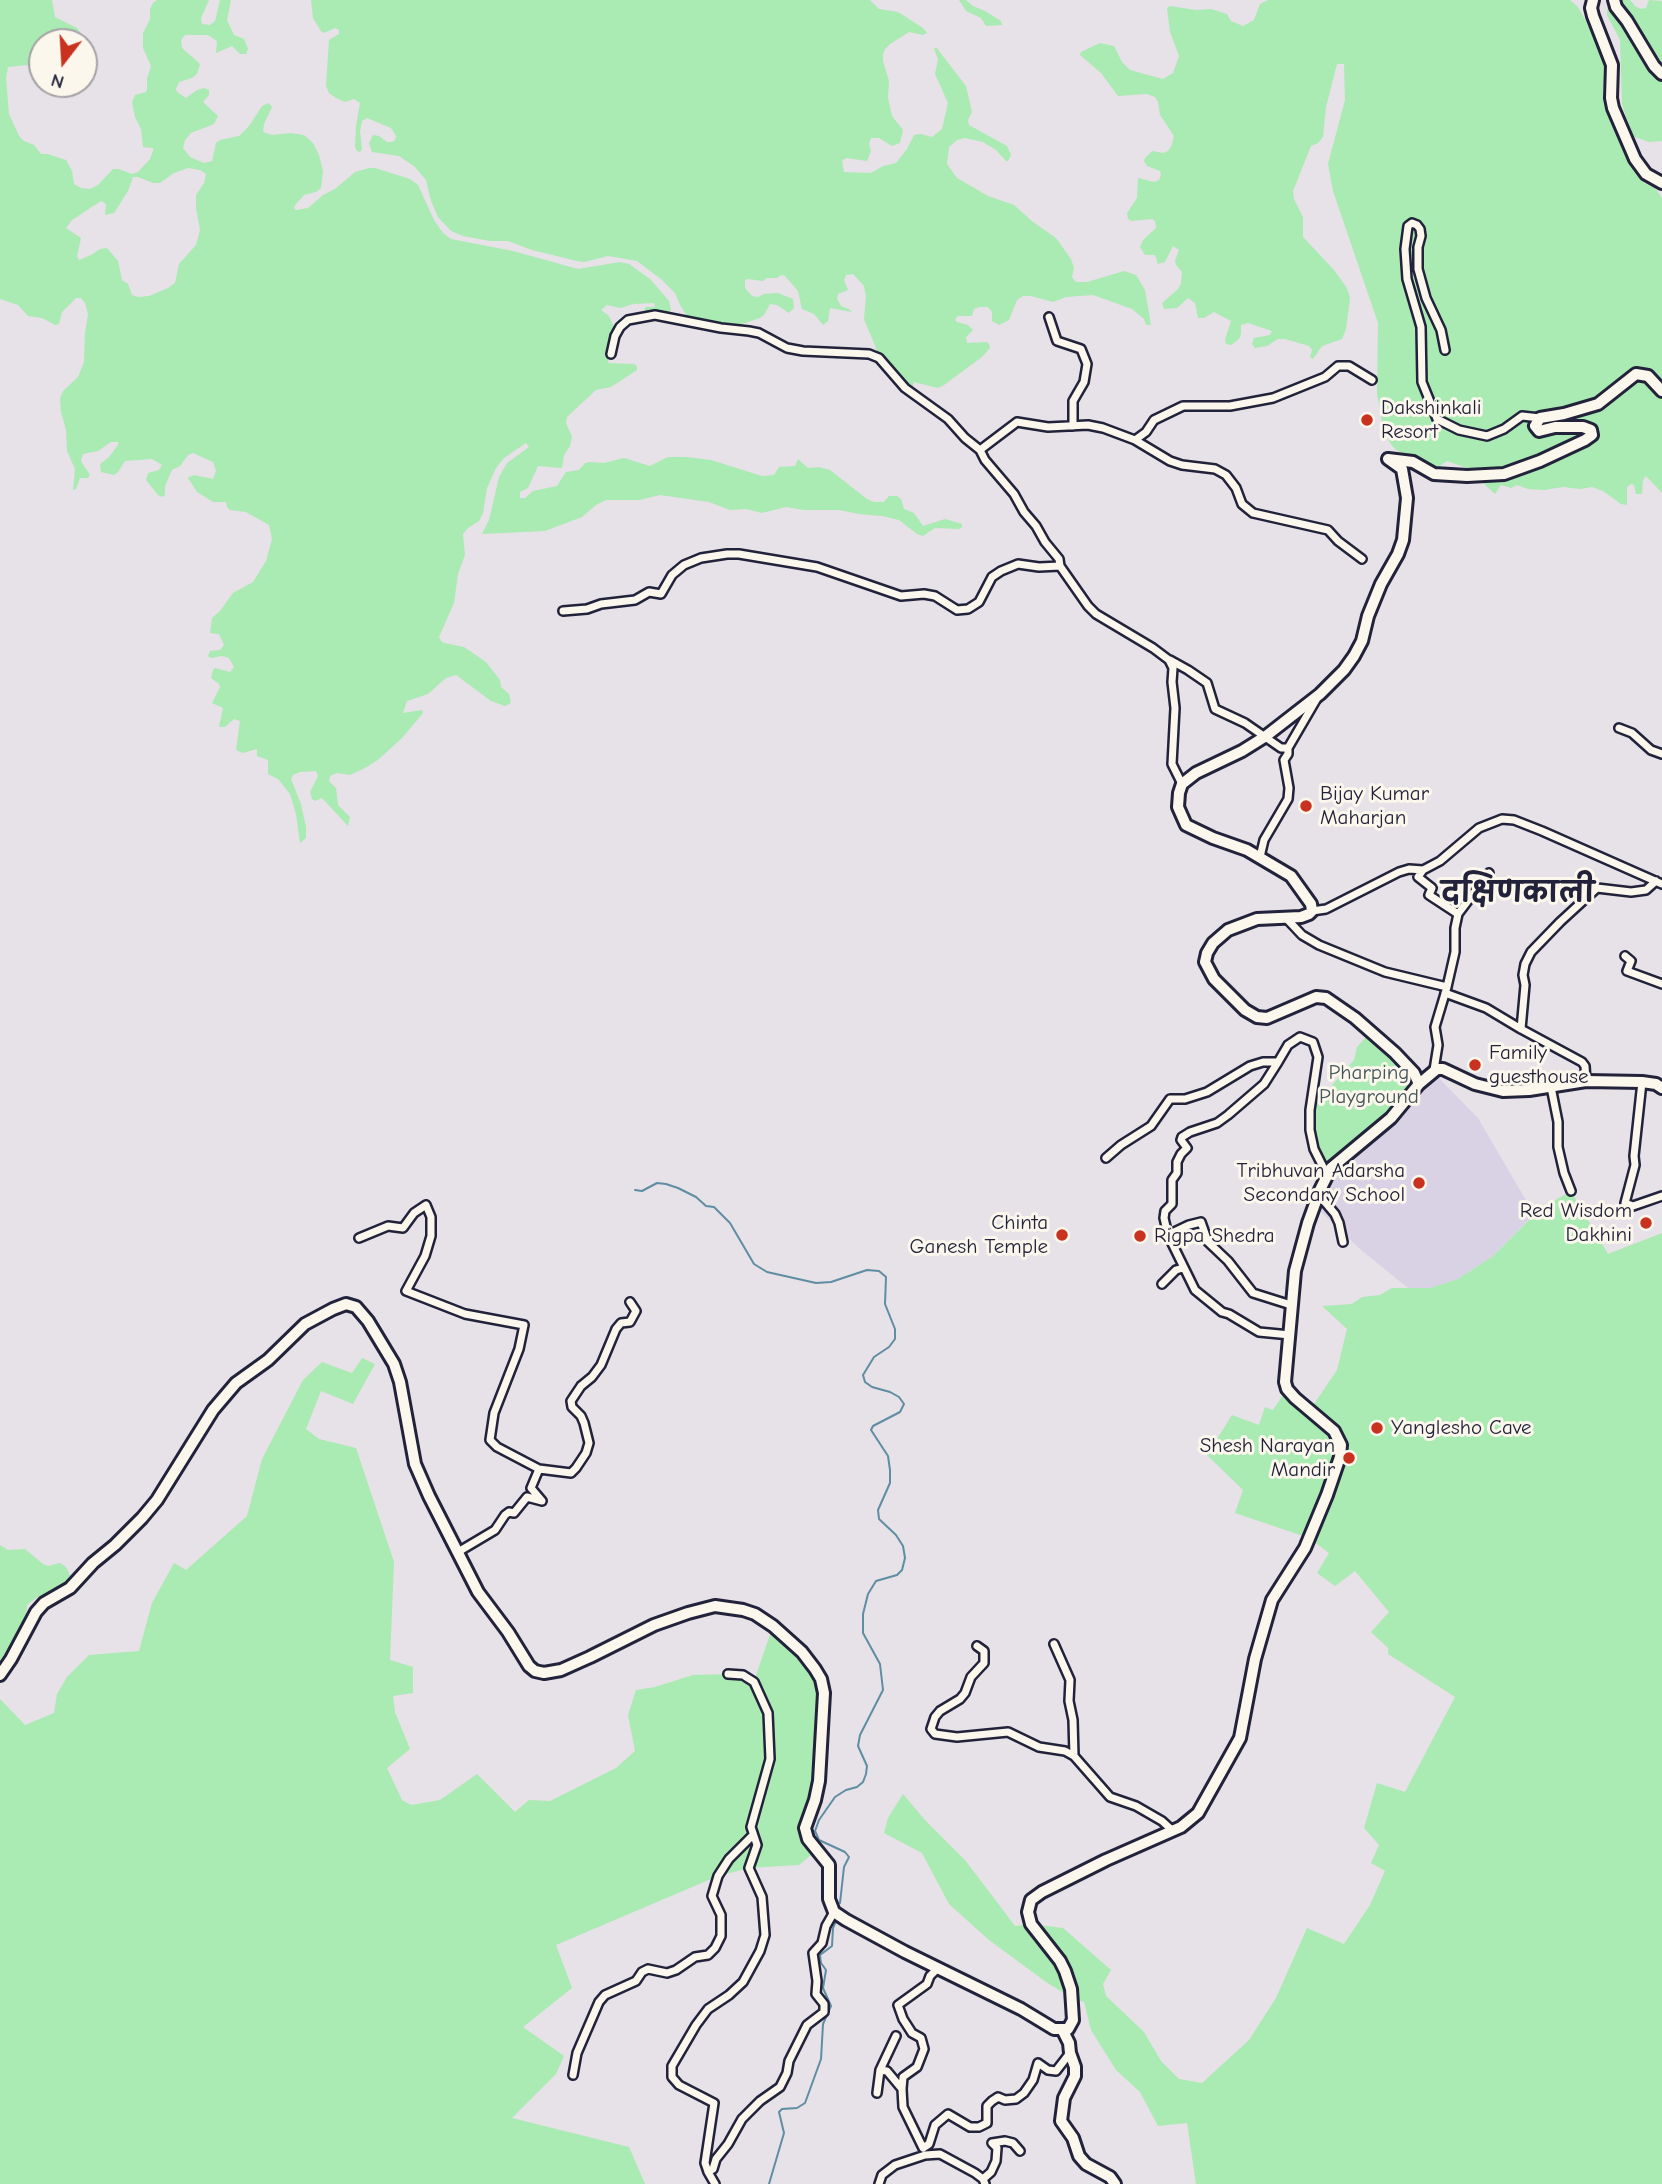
<!DOCTYPE html>
<html>
<head>
<meta charset="utf-8">
<style>
	body { margin:0 }
	#map { position:relative; width:1662px; height:2184px; overflow:hidden; background:#e7e1e8; font-family:"Comic Neue",sans-serif }
	canvas { display:block }
	.north { position:absolute; left:28px; top:28px; width:70px; height:70px; box-sizing:border-box; background:#fbf7ec; border:2px solid #a4a2a5; border-radius:50%; rotate:197deg; font-size:19px; font-weight:700; line-height:28px; text-align:center; color:#22223b }
	.north::after { content:''; display:block; margin:auto; width:24px; height:32px; background:#c8321e; clip-path:polygon(50% 0,100% 100%,50% 72%,0 100%) }
</style>
</head>
<body>
<div id="map">
<canvas width="1662" height="2184"></canvas>
<div class="north">N</div>
</div>
<script>
const g = document.querySelector('canvas').getContext('2d');
g.lineJoin = 'round';
function fillPath(path, color) { g.fillStyle = color; g.fill(path, 'evenodd'); }
const shape = rows => new Path2D(rows.map(r => 'M' + r).join(''));
function stroke(path, color, width, dash) { g.strokeStyle = color; g.lineWidth = width; g.lineCap = dash ? 'butt' : 'round'; g.setLineDash(dash || []); g.stroke(path); }
function label(font, color, halo, rows, align = 'center') {
  g.font = font + ' "Comic Neue","Playpen Sans Deva",sans-serif'; g.lineWidth = 6; g.setLineDash([]); g.textBaseline = 'middle'; g.strokeStyle = halo; g.fillStyle = color; for (const [text, x, y, turn = 0] of rows) {
    g.save(); g.translate(x, y); g.rotate((+turn || 0) * Math.PI / 180); g.textAlign = isNaN(turn) ? turn : align; if (halo) g.strokeText(text, 0, 0); g.fillText(text, 0, 0); g.restore();
  }
}
const built = shape([
	[1432,1071,1478,1118,1534,1214,1493,1256,1458,1279,1430,1289,1408,1288,1361,1250,1314,1205,1327,1175]
]);
const green = shape([
	[0,0,52,0,55,17,77,28,83,37,81,42,42,42,42,57,27,65,8,67,6,78,9,114,19,136,24,141,34,145,41,154,48,154,66,160,72,171,74,184,81,188,90,189,98,185,113,169,119,169,132,174,138,172,150,159,153,151,153,148,143,147,141,129,135,117,132,102,135,95,146,92,147,89,147,79,151,66,143,48,143,33,150,19,150,9,153,3,157,0,209,0,201,18,202,24,210,25,215,21,220,0,231,0,227,20,234,35,244,39,248,49,246,54,240,54,232,46,216,53,217,41,208,35,185,35,181,40,182,48,200,64,197,74,192,78,179,82,176,89,177,92,186,98,197,90,204,88,209,90,209,95,203,102,218,116,214,124,191,133,185,140,183,148,190,157,204,163,212,161,216,143,220,140,239,136,249,126,262,106,269,103,272,107,264,124,263,132,272,135,291,133,304,135,313,143,319,155,323,171,321,188,316,192,304,195,295,205,294,208,296,210,308,208,323,195,335,189,355,172,369,168,375,168,410,179,418,185,434,220,443,233,451,239,513,251,578,269,620,262,629,264,650,279,669,301,671,310,669,313,645,311,645,307,655,307,654,303,633,304,620,308,607,305,601,310,609,316,614,327,608,363,634,364,637,366,637,370,611,387,596,390,567,417,566,423,572,437,570,446,564,455,562,468,538,466,528,488,520,492,520,498,525,498,533,491,557,486,566,472,579,470,585,463,590,462,604,463,624,458,650,466,668,457,686,457,711,460,762,476,774,475,779,467,795,466,798,459,808,468,819,467,830,470,867,499,874,502,884,502,889,496,897,496,901,499,904,509,914,513,923,526,945,519,962,524,962,527,959,529,935,528,923,536,917,534,899,520,882,516,859,514,839,510,804,510,786,507,762,513,746,509,730,510,709,502,660,495,639,500,606,500,596,505,582,517,545,531,482,534,489,520,499,477,507,463,529,447,526,443,504,458,496,468,487,488,483,513,479,521,468,528,463,534,465,555,458,574,454,603,439,637,441,641,444,643,464,647,486,662,500,680,501,687,509,694,511,703,505,706,491,701,456,675,446,678,428,694,407,701,403,713,422,710,423,713,402,738,379,759,367,767,350,775,337,773,330,776,329,781,336,788,338,805,350,817,348,826,322,798,315,801,312,799,310,792,318,776,316,771,300,772,293,775,291,779,301,804,306,827,306,838,300,843,296,814,290,794,278,779,268,774,268,760,257,756,257,749,243,753,236,750,240,721,234,719,225,727,219,727,223,708,212,703,220,687,219,684,211,678,213,670,215,668,230,672,234,667,229,658,222,656,211,658,208,656,210,651,220,650,224,645,219,634,210,633,212,618,220,611,233,593,253,582,266,561,272,539,269,525,246,512,230,510,227,507,226,502,213,502,197,492,188,478,189,477,194,475,213,479,216,471,213,462,193,453,188,455,180,466,172,470,165,486,165,495,162,497,158,495,146,480,148,473,159,470,162,465,152,459,125,461,118,472,114,475,101,472,100,464,109,457,118,445,118,442,111,442,98,451,83,454,81,461,90,475,88,478,80,478,76,489,73,490,75,469,67,451,66,430,61,412,60,398,63,391,78,377,84,362,85,333,88,314,85,303,81,298,76,298,62,312,59,324,55,325,42,318,28,316,18,305,0,299],
	[188,168,200,170,206,174,204,183,196,195,196,208,200,230,196,245,179,264,175,283,168,288,149,296,138,297,132,295,128,284,122,280,118,261,107,248,100,249,91,255,79,260,77,256,81,238,66,228,72,220,101,201,106,204,105,215,114,213,128,191,133,177,138,177,153,183,160,183,174,173],
	[311,0,870,0,879,9,898,12,923,28,927,33,923,35,909,32,890,44,885,49,883,54,883,61,889,81,888,98,892,116,903,130,900,143,892,146,879,138,871,138,869,144,871,151,867,161,846,158,842,161,844,172,871,173,883,166,896,163,907,149,914,135,921,134,932,137,942,129,948,103,935,74,938,59,934,49,936,47,966,86,972,112,968,120,969,125,1007,146,1011,155,1008,161,1006,161,996,150,983,142,965,138,957,140,949,147,947,164,957,178,988,196,1014,205,1033,222,1056,238,1071,259,1074,268,1072,277,1076,282,1087,282,1124,271,1136,275,1145,290,1151,325,1146,325,1144,319,1132,309,1093,295,1066,297,1053,302,1031,296,1023,296,1017,300,1009,320,999,325,992,321,992,312,988,307,979,307,974,309,972,316,958,316,955,320,957,322,968,325,973,330,966,337,967,343,987,342,989,344,990,348,982,357,944,385,938,388,914,382,912,390,906,386,878,353,864,319,866,297,864,286,853,274,846,275,844,280,848,290,838,294,837,299,841,306,849,309,852,312,830,308,828,321,823,325,814,314,802,309,798,291,785,276,781,275,777,278,767,278,763,281,748,279,745,280,745,288,752,296,758,297,764,294,778,293,793,299,794,308,789,313,777,305,770,304,764,315,760,318,733,327,694,320,687,316,680,305,675,293,661,279,637,261,608,256,584,262,577,261,532,250,508,241,490,241,463,236,451,231,438,217,431,201,426,180,415,167,399,156,372,152,369,143,373,135,379,136,387,142,392,142,395,140,396,136,391,128,367,118,362,121,360,131,362,149,360,152,357,151,355,147,356,126,360,103,354,99,345,102,336,98,329,93,326,86,329,40,339,34,339,30,335,28,324,33,321,31,313,18],
	[959,0,966,0,973,6,985,11,1001,21,1002,25,986,26,981,18,966,11],
	[1268,0,1570,0,1578,7,1595,38,1608,70,1603,88,1603,98,1612,123,1633,167,1644,183,1655,188,1662,198,1662,493,1646,476,1643,480,1642,494,1636,494,1634,485,1631,484,1627,487,1627,505,1621,504,1603,491,1592,487,1580,489,1563,487,1544,490,1528,489,1517,485,1511,488,1501,485,1495,494,1467,468,1447,461,1438,467,1432,467,1396,450,1390,443,1383,427,1377,394,1378,323,1333,191,1328,164,1345,100,1344,64,1337,64,1326,107,1323,137,1318,143,1311,146,1293,191,1294,199,1303,217,1303,237,1334,270,1347,288,1350,298,1346,329,1342,339,1322,346,1313,359,1310,357,1312,350,1309,346,1285,339,1278,339,1267,346,1255,348,1252,344,1254,338,1270,335,1272,331,1248,323,1241,325,1241,334,1239,339,1231,345,1226,344,1225,339,1231,321,1214,312,1204,318,1198,318,1195,303,1188,298,1177,308,1164,309,1162,303,1177,290,1181,284,1182,272,1176,265,1175,261,1179,250,1173,246,1165,262,1158,264,1155,255,1145,255,1140,247,1143,240,1156,228,1155,221,1152,219,1131,221,1128,219,1127,213,1137,198,1138,178,1154,182,1159,180,1161,175,1160,171,1147,166,1144,161,1145,158,1152,151,1163,153,1168,151,1171,147,1174,136,1160,115,1158,102,1155,97,1147,94,1118,96,1101,73,1080,55,1081,52,1100,43,1114,46,1122,62,1130,70,1163,79,1173,73,1179,56,1170,32,1167,8,1170,6,1196,10,1211,9,1227,14,1231,21,1243,26,1254,20,1260,4],
	[1608,0,1630,0,1636,7,1642,9,1646,8,1649,0,1662,1,1662,141,1649,142,1632,136,1622,104,1620,40,1607,15],
	[1367,1036,1419,1084,1327,1175,1314,1149,1313,1107,1354,1060,1357,1047],
	[1571,1191,1608,1254,1662,1233,1662,2184,1196,2184,1187,2123,1158,2126,1140,2092,1116,2070,1091,2030,1084,2002,1072,1998,1046,1982,989,1940,949,1904,922,1853,884,1833,888,1818,903,1794,924,1819,965,1860,1015,1926,1031,1924,1063,1928,1111,1970,1103,1984,1106,1996,1144,2032,1161,2061,1179,2079,1202,2083,1249,2040,1276,1998,1307,1928,1344,1944,1370,1905,1385,1871,1371,1863,1379,1845,1364,1828,1377,1783,1405,1792,1455,1697,1388,1654,1388,1648,1371,1632,1389,1612,1355,1571,1335,1586,1317,1573,1329,1553,1309,1538,1235,1513,1243,1490,1207,1455,1232,1415,1259,1425,1265,1407,1273,1410,1287,1389,1310,1410,1337,1370,1347,1329,1322,1306,1352,1304,1362,1297,1380,1295,1392,1288,1430,1288,1458,1279,1493,1256,1540,1209],
	[362,1358,375,1364,353,1404,321,1391,306,1429,319,1439,356,1448,394,1562,390,1660,413,1667,413,1693,393,1696,395,1712,410,1749,387,1768,402,1800,411,1805,440,1800,477,1774,515,1812,529,1800,550,1801,616,1768,635,1751,628,1715,636,1690,655,1687,693,1675,728,1674,754,1681,773,1626,821,1679,821,1764,805,1828,817,1850,799,1865,749,1868,718,1876,556,1945,572,1988,523,2027,564,2056,556,2074,512,2118,629,2147,645,2184,0,2184,0,1699,25,1725,54,1713,57,1694,67,1677,89,1655,139,1651,152,1603,174,1563,186,1570,247,1516,262,1459,303,1380,322,1362,352,1373],
	[0,1545,8,1550,25,1549,43,1564,48,1566,60,1563,66,1567,71,1577,70,1581,58,1591,39,1596,29,1603,27,1606,26,1619,15,1648,0,1666]
]);
const stream = shape([
	[635,1190,642,1191,657,1183,666,1184,678,1188,696,1197,706,1206,714,1207,730,1223,754,1264,767,1272,816,1283,831,1282,867,1270,879,1271,886,1277,885,1304,895,1329,895,1339,889,1347,874,1357,863,1375,865,1382,872,1387,890,1392,899,1397,904,1404,900,1412,873,1426,871,1430,888,1456,890,1470,890,1483,878,1510,879,1519,896,1535,903,1546,905,1558,902,1570,897,1575,876,1581,868,1594,863,1614,863,1633,880,1664,883,1690,860,1735,858,1746,867,1766,866,1774,863,1782,857,1787,846,1790,835,1797,819,1820,815,1831,819,1840,845,1852,849,1857,844,1867,840,1903],
	[769,2184,784,2133,779,2112,782,2109,797,2108,805,2103,821,2059,823,2024,831,2006,823,1988,826,1970,821,1963,820,1955,832,1946,833,1928,836,1921]
]);
const street = shape([
	[1049,317,1057,341,1081,349,1087,364,1084,382,1073,401,1073,426],
	[1445,350,1441,330,1426,298,1418,269,1418,247,1421,236,1420,229,1417,225,1412,223,1408,226,1405,249,1407,279,1421,327,1422,382,1437,419,1459,430,1487,436,1504,429,1522,416,1540,418],
	[611,354,615,336,620,327,628,320,655,315,721,328,749,331,759,333,787,348,803,351,869,354,879,358,905,388,948,419,965,438,980,450,985,460,1014,494,1024,512,1036,526,1045,542,1059,559,1060,566,1088,606,1096,614,1153,648,1169,660,1173,668,1172,682,1175,708,1172,764,1182,784],
	[1135,440,1170,461,1182,465,1215,469,1226,475,1236,488,1242,504,1253,513,1328,530,1338,541,1362,559],
	[980,450,1017,422,1048,427,1088,425,1103,428,1135,440,1146,432,1154,420,1183,406,1230,406,1273,398,1325,377,1338,366,1349,366,1372,380],
	[563,611,587,609,601,604,635,600,649,592,661,594,672,575,684,565,701,558,727,554,739,554,817,567,901,596,924,594,935,596,957,610,968,609,979,602,992,577,1001,571,1018,564,1039,567,1060,566],
	[1170,660,1188,670,1207,683,1215,709,1245,723,1281,748,1288,748],
	[1619,728,1632,733,1651,750,1662,754],
	[1260,857,1264,840,1288,799,1289,788,1284,760,1288,754,1288,748,1316,700],
	[1423,870,1418,877,1432,888,1429,895,1458,914,1455,928,1455,952,1447,987],
	[1312,911,1326,909,1399,872,1409,869,1423,870,1440,861,1479,828,1502,819,1514,820,1542,831,1662,884],
	[1458,914,1489,873],
	[1286,918,1302,935,1319,945,1385,972,1447,987,1435,1027,1438,1045,1434,1070],
	[1625,956,1631,961,1627,971,1662,984],
	[1445,993,1486,1008,1521,1029,1582,1062,1585,1066,1586,1081],
	[1521,1029,1525,985,1523,975,1525,964,1531,952,1560,922,1597,888,1631,892,1646,890,1656,881],
	[1642,1082,1634,1156,1635,1165,1625,1203,1633,1206,1662,1196],
	[1551,1087,1558,1122,1558,1147,1564,1173,1571,1191],
	[1106,1158,1121,1145,1151,1126,1170,1099,1185,1099,1207,1092,1250,1066,1263,1062,1278,1062,1288,1045,1300,1037,1313,1042,1318,1057,1310,1110,1310,1130,1314,1149,1327,1175],
	[1317,1197,1324,1201,1335,1214,1339,1223,1343,1242],
	[1168,1235,1164,1218,1165,1211,1172,1204,1172,1180,1177,1173,1177,1162,1181,1154,1187,1148,1181,1140,1182,1137,1190,1132,1217,1123,1228,1115,1264,1084,1278,1062],
	[359,1238,388,1226,403,1228,414,1213,426,1205,431,1217,431,1236,425,1256,406,1291,465,1314,524,1325,519,1349,494,1413,490,1440,497,1447,539,1469],
	[1162,1284,1176,1270,1183,1268],
	[1290,1335,1259,1332,1229,1314,1222,1312,1195,1290,1168,1235,1189,1225,1201,1222,1208,1242,1228,1261,1253,1293,1291,1305],
	[458,1552,495,1530,505,1515,509,1512,514,1513,527,1497,542,1501,531,1488,539,1469,571,1473,576,1468,586,1453,589,1443,584,1423,581,1416,572,1407,571,1401,581,1386,592,1377,601,1365,616,1329,621,1323,630,1322,636,1311,630,1302],
	[1054,1644,1070,1680,1069,1701,1073,1720,1074,1756],
	[977,1646,984,1651,984,1663,971,1677,965,1693,960,1699,940,1711,935,1717,931,1729,935,1734,957,1737,1008,1732,1039,1747,1065,1751,1074,1756,1110,1797,1136,1806,1162,1821,1173,1831],
	[937,1969,930,1976,927,1984,898,2005,903,2019,912,2033,921,2038,924,2049,917,2067,903,2077,902,2089,903,2107,923,2148,929,2144,935,2125,948,2114,970,2127,979,2127,987,2123,987,2106,992,2101,998,2097,1005,2100,1016,2099,1024,2093,1033,2080,1038,2063,1048,2070,1056,2071,1070,2053],
	[880,2070,896,2036],
	[573,2075,577,2053,599,2002,605,1995,636,1981,642,1972,648,1969,667,1973,676,1970,695,1957,708,1955,715,1948,721,1936,721,1915,712,1896,718,1876,729,1859,753,1835],
	[877,2093,880,2070,887,2071,902,2089],
	[708,2172,713,2169,716,2159,728,2144,742,2119,760,2101,780,2087,787,2073,789,2061,807,2025,824,2012,824,2004,816,1994,817,1981,813,1953,822,1943,826,1926,834,1912],
	[983,2179,991,2172,996,2161,997,2148,992,2143,1005,2141,1013,2143,1020,2151],
	[715,2184,708,2172,705,2163,714,2103,679,2085,672,2077,672,2066,696,2025,708,2009,729,1995,743,1982,760,1951,765,1935,762,1897,749,1868,757,1845,751,1827,770,1759,768,1713,754,1682,743,1675,728,1674],
	[879,2184,882,2175,895,2165,925,2155,940,2154,975,2173,983,2179,985,2184]
]);
const secondary = shape([
	[1593,0,1591,8,1593,16,1612,65,1611,98,1613,108,1635,159,1646,174,1662,183],
	[1614,0,1616,7,1627,21,1654,66,1662,74],
	[1388,459,1402,469,1407,498,1403,540,1398,554,1381,584,1368,616,1362,641,1354,656,1344,670,1320,694,1266,736,1242,751,1196,773,1182,784,1179,793,1178,807,1186,825,1213,838,1247,850,1291,876,1311,904,1312,911,1309,914,1301,917,1257,919,1228,930,1213,943,1207,953,1205,962,1214,979,1245,1010,1257,1017,1267,1018,1316,997,1326,998,1355,1018,1395,1053,1414,1073,1419,1084],
	[1388,459,1413,462,1434,474,1467,476,1504,474,1540,461,1585,440,1592,435,1591,430,1583,427,1555,427,1539,431,1535,426,1540,418,1564,414,1598,404,1636,374,1648,376,1662,391],
	[0,1675,11,1659,36,1612,44,1603,70,1588,93,1563,115,1545,142,1518,157,1500,213,1410,236,1383,268,1360,305,1324,333,1309,346,1304,356,1307,368,1321,394,1364,400,1382,415,1464,429,1496,478,1592,508,1632,529,1666,535,1671,544,1673,561,1670,590,1657,654,1625,688,1613,715,1606,743,1610,755,1614,773,1626,802,1652,815,1669,821,1679,824,1693,819,1781,815,1800,805,1828,808,1839,829,1865,829,1899,834,1912,846,1920,905,1952,1021,2009,1054,2029,1068,2029,1073,2020,1071,1989,1065,1971,1060,1961,1031,1924,1028,1912,1031,1900,1042,1892,1106,1860,1181,1827,1198,1813,1240,1738,1255,1659,1272,1600,1305,1548,1327,1495,1340,1457,1341,1445,1334,1431,1295,1398,1287,1389,1285,1382,1295,1271,1308,1223,1320,1190,1331,1168,1391,1118,1419,1084,1437,1069,1443,1069,1475,1084,1503,1091,1529,1090,1586,1081,1642,1082,1656,1084,1662,1088],
	[1063,2031,1069,2043,1070,2053,1075,2067,1075,2076,1064,2098,1061,2121,1073,2138,1079,2156,1086,2164,1110,2177,1115,2184]
]);
const markers = [
	[1367,420,7,"#c8321e"],
	[1306,806,7,"#c8321e"],
	[1475,1065,7,"#c8321e"],
	[1419,1183,7,"#c8321e"],
	[1646,1223,7,"#c8321e"],
	[1062,1235,7,"#c8321e"],
	[1140,1236,7,"#c8321e"],
	[1377,1428,7,"#c8321e"],
	[1349,1458,7,"#c8321e"]
];
const poiNames = [
	["Dakshinkali",1381,408],
	["Resort",1381,432],
	["Bijay Kumar",1320,794],
	["Maharjan",1320,818],
	["Family",1489,1053],
	["guesthouse",1489,1077],
	["Tribhuvan Adarsha",1405,1171,"right"],
	["Secondary School",1405,1195,"right"],
	["Red Wisdom",1632,1211,"right"],
	["Dakhini",1632,1235,"right"],
	["Chinta",1048,1223,"right"],
	["Ganesh Temple",1048,1247,"right"],
	["Rigpa Shedra",1154,1236],
	["Yanglesho Cave",1391,1428],
	["Shesh Narayan",1335,1446,"right"],
	["Mandir",1335,1470,"right"]
];
const parkNames = [
	["Pharping",1369,1073],
	["Playground",1369,1097]
];
const districtNames = [
	["दक्षि‍णकाली",1518,894]
];
fillPath(built, '#d9d2e5');
fillPath(green, '#aaeab3');
stroke(stream, '#5f8da2', 2);
stroke(street, '#22223b', 12);
stroke(secondary, '#22223b', 16);
stroke(street, '#fbf7ec', 7);
stroke(secondary, '#fbf7ec', 10);
for (const [x, y, r, color] of markers) { const dot = new Path2D(); dot.arc(x, y, r, 0, 2 * Math.PI); g.fillStyle = color; g.fill(dot); stroke(dot, '#fbf7ec', 2.5); }
label('21px', '#22223b', '#fbf7ec', poiNames, 'left');
label('21px', '#445459', '#fbf7ec', parkNames);
label('bold 28px', '#22223b', '#fbf7ec', districtNames);
</script>
</body>
</html>
